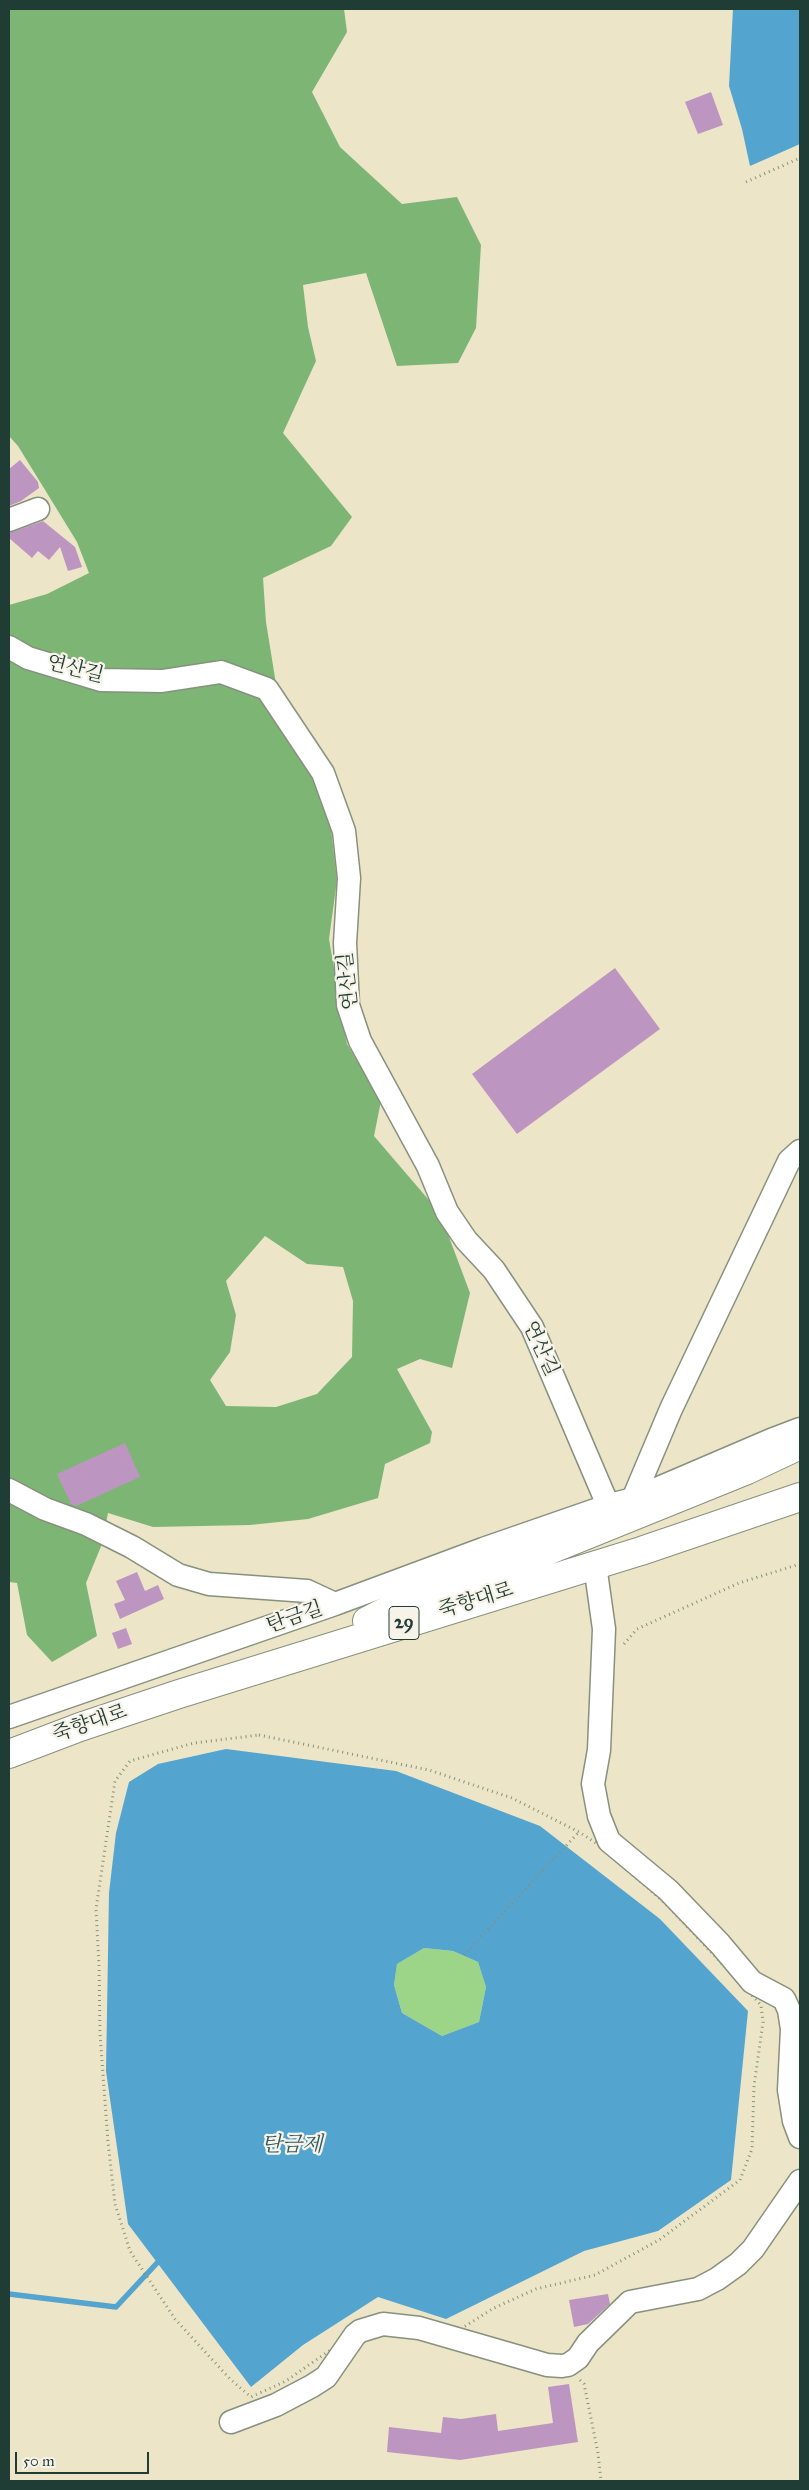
<!DOCTYPE html>
<html>
<head>
<meta charset="utf-8">
<style>
	body { margin:0 }
	#map { position:relative; width:809px; height:2490px; overflow:hidden; background:#ede5c8; font-family:"IM FELL Great Primer",serif }
	canvas { display:block }
	.frame { position:absolute; inset:0; border:10px solid #1f3d34; pointer-events:none }
	.scale { position:absolute; left:15px; top:2452px; width:134px; height:22px; box-sizing:border-box; border:2px solid #1f3d34; border-top:0; padding-left:6px; font-size:15px; line-height:18px; white-space:nowrap; color:#1f3d34; -webkit-text-stroke:4px #f7f3e8; paint-order:stroke }
</style>
</head>
<body>
<div id="map">
<canvas width="809" height="2490"></canvas>
<div class="frame"></div>
<div class="scale">50 m</div>
</div>
<script>
const g = document.querySelector('canvas').getContext('2d');
g.lineJoin = 'round';
function fillPath(path, color) { g.fillStyle = color; g.fill(path, 'evenodd'); }
const shape = rows => new Path2D(rows.map(r => 'M' + r).join(''));
function stroke(path, color, width, dash) { g.strokeStyle = color; g.lineWidth = width; g.lineCap = dash ? 'butt' : 'round'; g.setLineDash(dash || []); g.stroke(path); }
function label(font, color, halo, rows, align = 'center') {
  g.font = font + ' "IM FELL Great Primer","Noto Serif KR",serif'; g.lineWidth = 4.5; g.setLineDash([]); g.textBaseline = 'middle'; g.strokeStyle = halo; g.fillStyle = color; for (const [text, x, y, turn = 0] of rows) {
    g.save(); g.translate(x, y); g.rotate((+turn || 0) * Math.PI / 180); g.textAlign = isNaN(turn) ? turn : align; if (halo) g.strokeText(text, 0, 0); g.fillText(text, 0, 0); g.restore();
  }
}
const green = shape([
	[424,1948,453,1951,478,1962,486,1987,479,2022,442,2036,402,2013,394,1985,397,1964]
]);
const forest = shape([
	[9,9,344,9,347,32,312,92,340,147,402,204,457,197,481,245,476,328,458,363,397,366,366,273,303,285,308,327,316,361,283,433,352,517,331,546,263,578,266,622,276,684,330,820,337,880,329,939,347,1044,381,1101,374,1136,440,1213,470,1293,452,1368,420,1359,397,1369,432,1432,430,1443,385,1464,378,1498,308,1519,250,1525,153,1527,108,1513,102,1544,86,1583,97,1636,52,1662,27,1635,17,1583,9,1582,9,605,47,594,89,573,77,542,18,446,9,436],
	[265,1236,307,1264,343,1267,353,1301,352,1357,317,1394,276,1407,226,1406,210,1380,230,1352,236,1315,226,1281]
]);
const water = shape([
	[733,9,800,9,800,144,750,166,742,129,729,86],
	[226,1749,396,1771,540,1826,660,1919,748,2011,731,2180,658,2231,584,2251,446,2319,378,2297,303,2345,251,2387,128,2224,106,2071,109,1893,116,1833,129,1782,158,1764],
	[424,1948,453,1951,478,1962,486,1987,479,2022,442,2036,402,2013,394,1985,397,1964]
]);
const stream = shape([
	[9,2294,116,2307,157,2263]
]);
const building = shape([
	[711,92,723,125,698,134,685,102],
	[20,460,38,482,39,488,21,501,9,506,9,469],
	[43,521,75,547,82,567,68,571,60,547,49,560,38,551,32,558,9,538,9,533],
	[615,968,660,1029,517,1134,472,1074],
	[125,1443,140,1477,76,1506,71,1504,57,1474],
	[137,1572,145,1591,158,1585,164,1599,120,1619,114,1604,125,1600,116,1581],
	[126,1628,132,1644,118,1649,112,1633],
	[608,2294,610,2304,588,2324,574,2327,569,2300],
	[569,2384,578,2442,460,2460,387,2452,389,2427,441,2433,443,2417,461,2419,496,2414,498,2431,553,2423,548,2387]
]);
const path = shape([
	[746,182,800,158],
	[624,1644,637,1629,739,1583,800,1564],
	[259,1735,429,1770,512,1798,579,1832,599,1845,665,1903,761,2005,763,2022,754,2086,752,2149,740,2180,659,2240,595,2275,536,2289,494,2308,459,2330,416,2318,359,2324,346,2339,286,2381,251,2397,230,2379,175,2319,130,2251,115,2204,108,2142,100,2034,99,1966,96,1909,115,1781,130,1761,194,1743,259,1735],
	[464,1955,579,1832],
	[580,2380,584,2384,598,2453,601,2481]
]);
const minor = shape([
	[9,520,38,509],
	[9,647,28,658,101,680,162,681,221,672,267,689,323,773,344,831,349,878,345,943,348,1005,360,1041,428,1166,447,1212,466,1240,494,1270,532,1327,616,1524],
	[9,1490,45,1509,86,1524,132,1547,178,1575,209,1584,307,1591,335,1604,9,1717],
	[633,1499,671,1409,789,1161,800,1151],
	[595,1565,604,1629,599,1750,593,1784,599,1816,609,1841,668,1890,720,1944,752,1982,784,1999,789,2010,792,2029,789,2090,794,2121,800,2137],
	[335,1604,483,1549,610,1505,633,1499,771,1440,800,1429],
	[231,2422,276,2405,312,2386,326,2377,355,2335,360,2331,383,2324,419,2328,547,2365,562,2366,568,2365,578,2358,588,2343,630,2302,698,2289,717,2279,738,2264,753,2249,800,2181]
]);
const major = shape([
	[367,1621,422,1593,537,1555,747,1470,800,1445],
	[9,1754,80,1727,179,1694,641,1551,800,1497]
]);
const shields = [
	[404,1623,30]
];
const shieldNames = [
	["29",404,1623]
];
const streetNames = [
	["연산길",75,670,14],
	["연산길",349,981,-96],
	["연산길",540,1349,65],
	["죽향대로",476,1601,-17],
	["탄금길",295,1618,-19],
	["죽향대로",90,1724,-19]
];
const waterNames = [
	["탄금제",292,2146]
];
fillPath(green, '#9cd588');
fillPath(forest, '#7db674');
fillPath(water, '#53a4ce');
stroke(stream, '#53a4ce', 5.5);
fillPath(building, '#bc96c0');
stroke(minor, '#86917e', 25);
stroke(major, '#86917e', 30);
stroke(path, '#86917e', 3, [1, 4]);
stroke(minor, '#fff', 22);
stroke(major, '#fff', 28);
for (const [x, y, w] of shields) { const box = new Path2D(); box.roundRect(x - w / 2, y - 16.5, w, 33, 4); g.fillStyle = '#f7f3e8'; g.fill(box); stroke(box, '#1f3d34', 1); }
label('bold 19px', '#1f3d34', null, shieldNames);
label('20px', '#1f3d34', '#f7f3e8', streetNames);
label('italic 21px', '#2f5c62', '#f7f3e8', waterNames);
</script>
</body>
</html>
